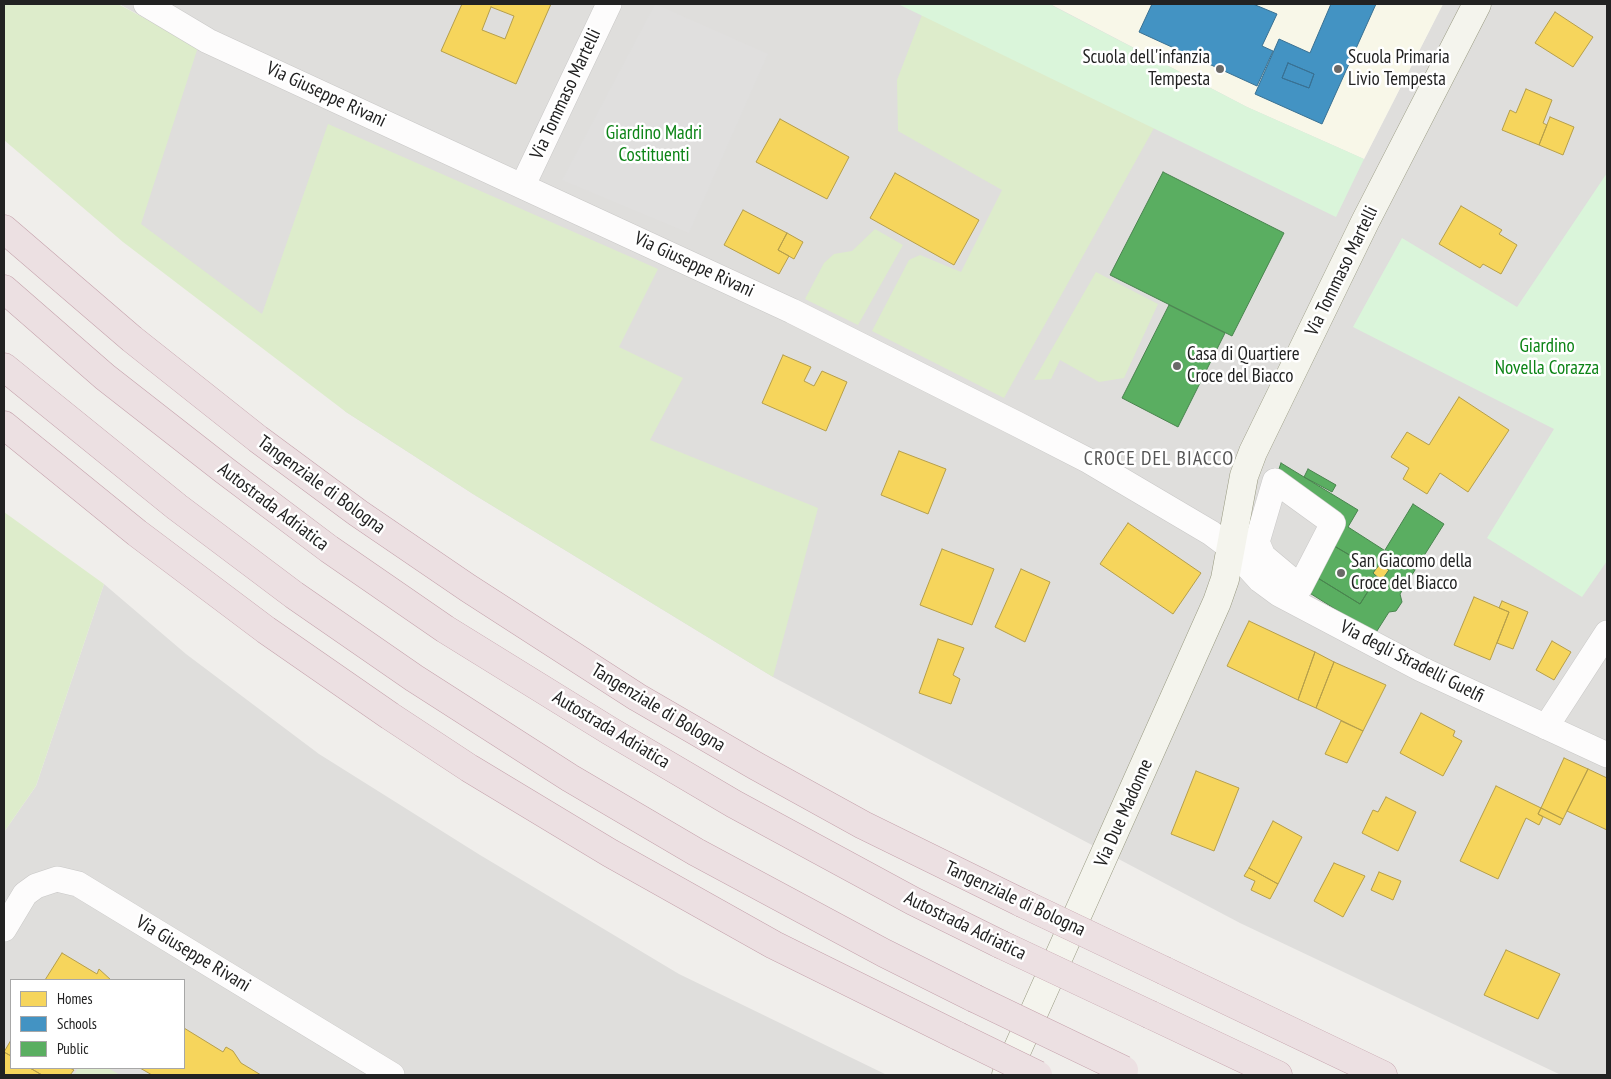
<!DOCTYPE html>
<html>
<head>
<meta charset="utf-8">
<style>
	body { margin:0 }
	#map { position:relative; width:1611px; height:1079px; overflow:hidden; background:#f0eeeb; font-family:"PT Sans Narrow",sans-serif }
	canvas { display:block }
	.frame { position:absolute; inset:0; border:5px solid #222; pointer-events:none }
	.legend { position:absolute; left:10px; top:979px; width:175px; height:90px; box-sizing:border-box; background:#fff; border:1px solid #a7a7a7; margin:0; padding:6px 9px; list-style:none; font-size:15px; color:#222 }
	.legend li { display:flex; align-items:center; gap:10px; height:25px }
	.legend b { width:25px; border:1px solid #a7a7a7 }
</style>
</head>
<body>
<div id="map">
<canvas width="1611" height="1079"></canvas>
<div class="frame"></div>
<ul class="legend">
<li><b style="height:14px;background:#f6d55c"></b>Homes</li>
<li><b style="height:14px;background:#4393c3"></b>Schools</li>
<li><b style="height:14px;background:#5aae61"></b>Public</li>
</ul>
</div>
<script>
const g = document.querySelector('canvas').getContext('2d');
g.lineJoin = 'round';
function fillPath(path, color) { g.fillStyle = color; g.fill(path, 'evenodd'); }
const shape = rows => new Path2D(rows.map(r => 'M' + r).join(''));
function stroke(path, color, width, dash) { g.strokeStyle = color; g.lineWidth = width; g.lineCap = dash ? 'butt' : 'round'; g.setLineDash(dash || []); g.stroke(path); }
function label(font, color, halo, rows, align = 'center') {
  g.font = font + ' "PT Sans Narrow",sans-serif'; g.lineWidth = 5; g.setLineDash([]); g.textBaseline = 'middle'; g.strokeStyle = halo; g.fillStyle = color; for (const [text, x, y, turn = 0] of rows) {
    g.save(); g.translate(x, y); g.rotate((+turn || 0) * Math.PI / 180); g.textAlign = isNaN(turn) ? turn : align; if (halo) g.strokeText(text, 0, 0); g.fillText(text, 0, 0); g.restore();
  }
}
const residential = shape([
	[119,4,1053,4,1364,159,1443,4,1607,4,1607,1075,1561,1075,1240,923,773,677,473,494,346,412,140,224,197,47],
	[104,584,186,654,319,754,480,855,679,974,887,1075,4,1075,4,832,36,786],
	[11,980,184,980,184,1068,11,1068]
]);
const education = shape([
	[1053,4,1443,4,1364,159,1247,107,1052,5]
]);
const grass = shape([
	[4,4,118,4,198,47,141,224,262,314,328,124,658,269,619,347,683,378,650,440,818,508,773,677,473,494,346,412,123,242,4,140],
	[922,15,1154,128,1004,398,872,331,909,260,920,255,961,272,1002,190,898,131,897,80],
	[875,229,903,245,858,325,805,299,824,263,834,254,852,251],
	[1096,272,1158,304,1124,378,1099,382,1060,360,1051,379,1034,380],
	[4,512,104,584,36,786,4,832],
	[78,1068,108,1068,120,1075,74,1075]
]);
const park = shape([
	[898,4,1053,4,1053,6,1247,107,1364,159,1336,217],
	[1607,173,1607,561,1582,597,1487,538,1554,429,1353,327,1402,238,1517,307]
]);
const parking = shape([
	[655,4,768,54,689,233,562,180]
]);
const homes = shape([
	[462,4,551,4,516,84,441,51,462,4],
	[491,7,514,16,505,39,482,30,491,7],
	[1555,12,1593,37,1573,67,1535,43,1555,12],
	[1526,89,1552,100,1543,123,1547,125,1539,145,1502,130,1510,110,1516,113,1526,89],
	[1550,117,1574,127,1563,155,1539,145,1550,117],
	[780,119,849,157,827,199,756,162,780,119],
	[895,173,979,220,954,265,870,218,895,173],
	[1461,206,1502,230,1499,234,1517,245,1501,274,1483,264,1480,268,1439,244,1461,206],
	[743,210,787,233,778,250,789,256,779,274,724,245,743,210],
	[787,233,803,242,794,259,778,250,787,233],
	[783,355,811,367,804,381,814,386,822,371,847,382,826,431,762,403,783,355],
	[1459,397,1509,430,1468,492,1440,473,1427,494,1403,479,1409,468,1391,457,1407,432,1429,445,1459,397],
	[899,451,946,469,928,514,881,495,899,451],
	[1128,523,1201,573,1173,614,1100,564,1128,523],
	[942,549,994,569,972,625,920,605,942,549],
	[1380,564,1389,570,1382,580,1373,573,1380,564],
	[1021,569,1050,582,1025,642,995,627,1021,569],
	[1474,597,1509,612,1490,660,1454,645,1474,597],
	[1502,601,1528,612,1513,649,1497,643,1509,612,1499,608,1502,601],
	[1249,621,1315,652,1298,700,1227,666,1249,621],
	[938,639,964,648,953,675,960,679,951,704,919,693,938,639],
	[1552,641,1571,652,1554,680,1536,670,1552,641],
	[1315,652,1334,662,1316,708,1298,700,1315,652],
	[1334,662,1386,685,1363,731,1316,708,1334,662],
	[1421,713,1455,731,1453,736,1462,741,1443,776,1400,753,1421,713],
	[1341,721,1363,731,1347,763,1325,754,1341,721],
	[1564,758,1588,769,1563,819,1541,808,1564,758],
	[1588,769,1607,778,1607,830,1567,811,1588,769],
	[1196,771,1239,788,1214,851,1171,834,1196,771],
	[1496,786,1541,808,1538,814,1543,817,1539,825,1526,818,1498,879,1460,861,1496,786],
	[1386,797,1416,812,1398,851,1362,833,1373,810,1378,812,1386,797],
	[1541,808,1563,819,1560,825,1538,814,1541,808],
	[1273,821,1302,837,1278,884,1249,868,1273,821],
	[1334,863,1365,876,1343,917,1314,901,1334,863],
	[1249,868,1278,884,1270,899,1251,890,1255,881,1244,876,1249,868],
	[1379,872,1401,881,1393,900,1371,890,1379,872],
	[1506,950,1560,974,1538,1019,1484,995,1506,950],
	[62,953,97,974,99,969,111,980,45,980,62,953],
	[184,1028,223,1052,226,1047,233,1051,241,1063,261,1075,152,1075,140,1068,184,1068,184,1028],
	[11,1040,11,1056,4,1052,11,1040],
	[4,1052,11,1056,11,1068,30,1068,42,1075,4,1075,4,1052],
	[30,1068,70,1068,74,1070,70,1075,42,1075,30,1068]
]);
const schools = shape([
	[1152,4,1253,4,1277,14,1262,46,1273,51,1257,86,1139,32,1152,4],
	[1331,4,1376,4,1322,124,1255,94,1279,39,1310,53,1331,4],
	[1288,63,1314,74,1309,88,1282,78,1288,63],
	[1288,63,1314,74,1309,88,1282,78,1288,63]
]);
const public = shape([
	[1163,172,1284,233,1232,336,1110,275,1163,172],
	[1169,305,1225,333,1178,427,1122,398,1169,305],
	[1281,463,1358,510,1348,527,1415,570,1400,594,1402,602,1396,611,1389,612,1375,634,1300,587,1308,572,1360,604,1377,577,1382,580,1389,570,1380,564,1375,570,1324,540,1333,523,1275,481,1281,463],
	[1308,469,1336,485,1332,492,1304,477,1308,469],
	[1413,504,1444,524,1415,570,1385,550,1413,504],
	[1324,540,1375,570,1373,573,1377,577,1360,604,1308,572,1324,540]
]);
const street = shape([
	[146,4,208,41,792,311,1017,424,1089,461,1211,533,1231,548,1260,580,1279,594,1421,669,1607,755],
	[523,185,609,4],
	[1275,481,1333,523,1300,587,1263,556,1257,542,1275,481],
	[1546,727,1607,633],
	[4,929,25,894,36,886,57,879,78,884,392,1075]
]);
const secondary = shape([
	[1006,1075,1217,602,1225,579,1244,476,1253,452,1365,222,1477,4]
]);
const highway = shape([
	[4,229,132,339,258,439,358,513,468,588,637,697,756,766,863,825,1022,903],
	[4,289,105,377,224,470,329,549,445,629,610,731,734,804,913,901,1000,944],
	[4,367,177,507,294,595,414,678,570,778,696,852,884,953,974,998],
	[4,425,137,533,266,630,390,716,469,768,610,853,774,945,958,1036],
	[1165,971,1383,1075],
	[1151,1015,1278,1075]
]);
const highwayBridge = shape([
	[1022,903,1165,971],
	[1000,944,1151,1015],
	[974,998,1124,1070],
	[958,1036,1038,1075]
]);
const markers = [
	[1220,69,5,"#6a6968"],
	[1338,69,5,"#6a6968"],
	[1177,366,5,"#6a6968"],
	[1341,573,5,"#6a6968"]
];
const poiNames = [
	["Scuola dell'infanzia",1210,58,"right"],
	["Tempesta",1210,80,"right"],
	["Scuola Primaria",1348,58],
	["Livio Tempesta",1348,80],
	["Casa di Quartiere",1187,355],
	["Croce del Biacco",1187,377],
	["San Giacomo della",1351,562],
	["Croce del Biacco",1351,584]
];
const streetNames = [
	["Via Tommaso Martelli",566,94,-65],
	["Via Giuseppe Rivani",326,95,25],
	["Via Giuseppe Rivani",694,265,25],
	["Via Tommaso Martelli",1342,271,-64],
	["Tangenziale di Bologna",321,485,36],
	["Autostrada Adriatica",273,507,37],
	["Via degli Stradelli Guelfi",1412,662,27],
	["Tangenziale di Bologna",658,708,31],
	["Autostrada Adriatica",611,730,31],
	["Via Due Madonne",1124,813,-66],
	["Tangenziale di Bologna",1015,899,25],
	["Autostrada Adriatica",965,926,26],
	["Via Giuseppe Rivani",193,954,31]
];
const parkNames = [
	["Giardino Madri",654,134],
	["Costituenti",654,156],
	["Giardino",1547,347],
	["Novella Corazza",1547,369]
];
const neighbourhoodNames = [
	["CROCE DEL BIACCO",1159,459]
];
fillPath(residential, '#dfdedc');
fillPath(education, '#f8f7e8');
fillPath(grass, '#ddeccb');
fillPath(park, '#daf5da');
fillPath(parking, '#e0dfde');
fillPath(homes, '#f6d55c');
stroke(homes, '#b69f4b', 1);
fillPath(schools, '#4393c3');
stroke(schools, '#397193', 1);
fillPath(public, '#5aae61');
stroke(public, '#49844e', 1);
stroke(street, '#c9c8c7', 26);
stroke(secondary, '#999a82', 29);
stroke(highway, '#c5a2ac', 29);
stroke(street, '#fdfcfc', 25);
stroke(secondary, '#f4f4ed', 28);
stroke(highway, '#ece0e2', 28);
stroke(highwayBridge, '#c5a2ac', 29, []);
stroke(highwayBridge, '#ece0e2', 28);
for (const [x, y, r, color] of markers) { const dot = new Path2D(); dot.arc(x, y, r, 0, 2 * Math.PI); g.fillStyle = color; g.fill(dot); stroke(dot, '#fff', 2); }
label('19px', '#222', '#fff', poiNames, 'left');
label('19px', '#222', '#fff', streetNames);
label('19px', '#0c8416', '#fff', parkNames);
g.letterSpacing = '1px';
label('20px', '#555', '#fff', neighbourhoodNames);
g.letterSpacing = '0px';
</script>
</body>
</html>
